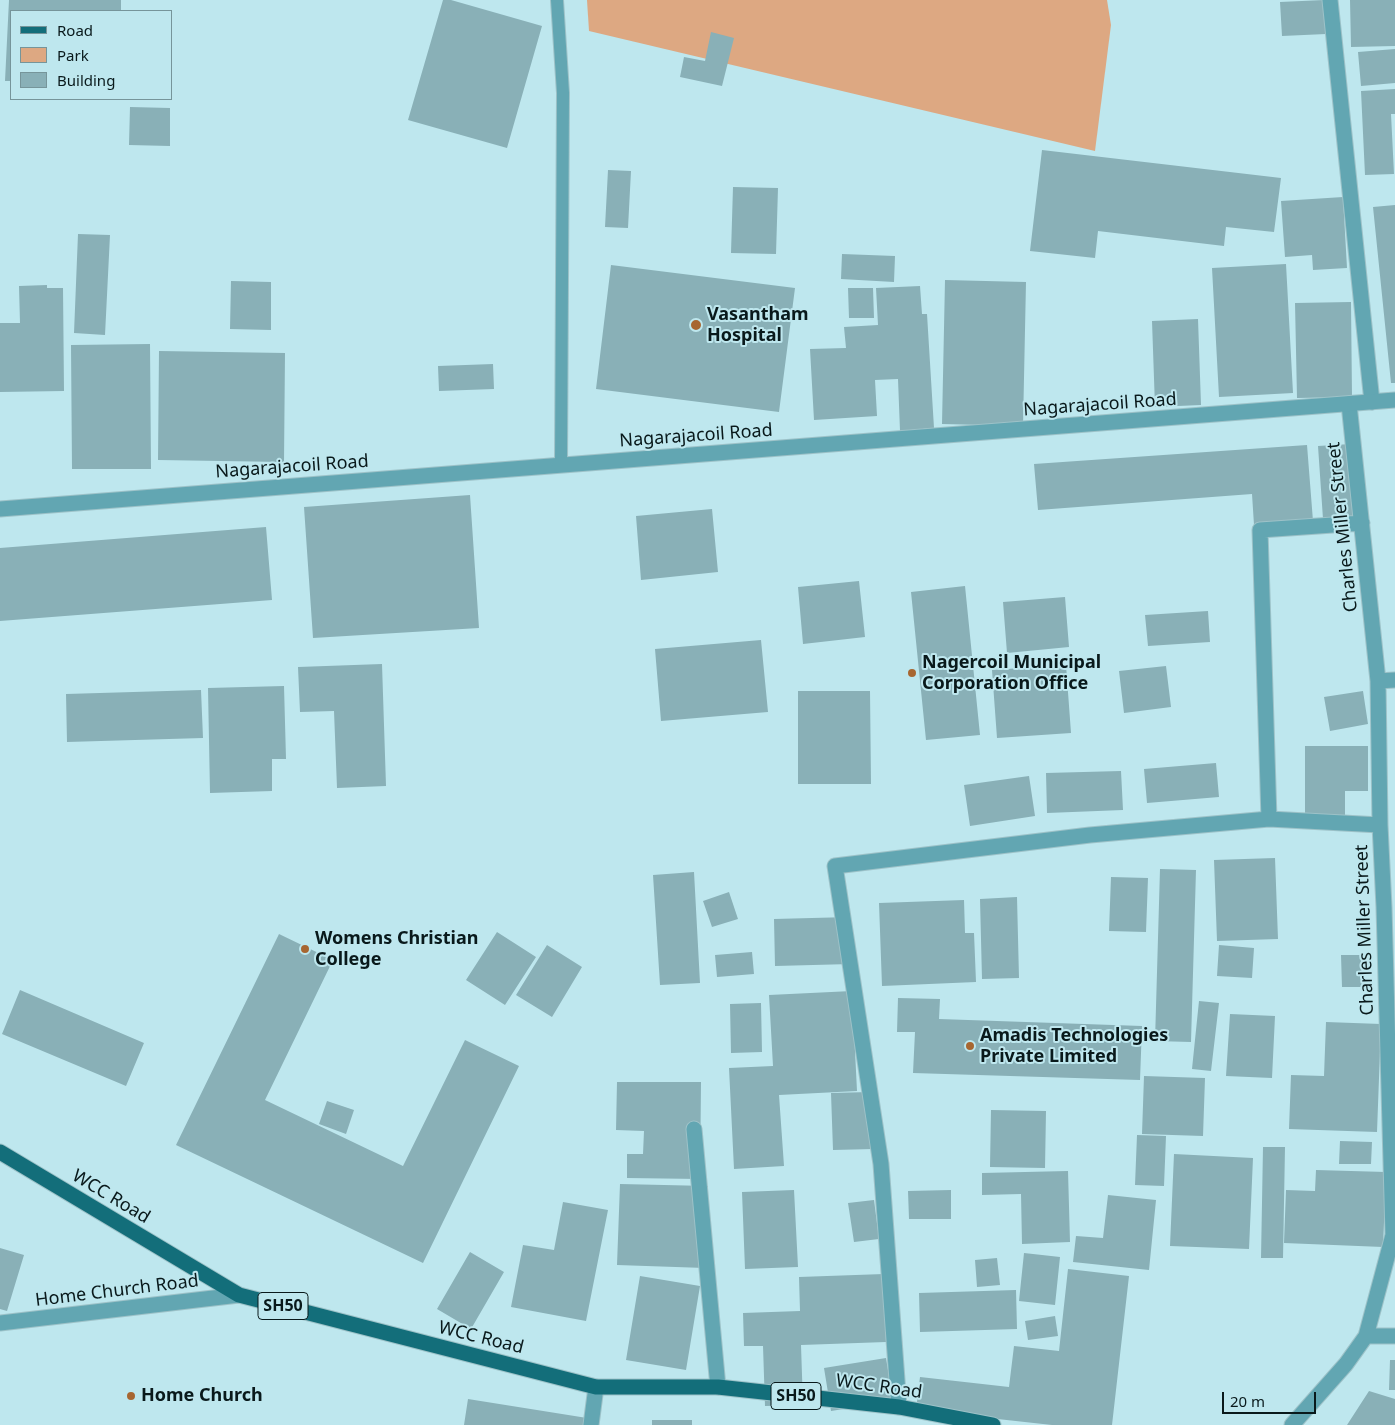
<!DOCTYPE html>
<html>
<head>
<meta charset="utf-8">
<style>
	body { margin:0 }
	#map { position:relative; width:1395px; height:1425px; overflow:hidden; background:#bee7ee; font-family:"Noto Sans",sans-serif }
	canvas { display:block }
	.legend { position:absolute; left:10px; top:10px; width:162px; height:90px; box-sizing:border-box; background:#bee7ee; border:1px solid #76959a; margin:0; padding:6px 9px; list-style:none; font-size:15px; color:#09191b }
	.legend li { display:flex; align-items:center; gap:10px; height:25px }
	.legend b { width:25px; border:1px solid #76959a }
	.scale { position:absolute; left:1222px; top:1392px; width:94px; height:22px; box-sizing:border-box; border:2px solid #09191b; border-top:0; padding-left:6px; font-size:15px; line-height:18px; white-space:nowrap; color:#09191b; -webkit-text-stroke:4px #bee7ee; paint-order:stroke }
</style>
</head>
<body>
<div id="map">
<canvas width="1395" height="1425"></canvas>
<ul class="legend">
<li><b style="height:6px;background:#136e7a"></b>Road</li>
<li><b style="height:14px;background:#dda882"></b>Park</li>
<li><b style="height:14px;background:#89b0b7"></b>Building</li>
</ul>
<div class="scale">20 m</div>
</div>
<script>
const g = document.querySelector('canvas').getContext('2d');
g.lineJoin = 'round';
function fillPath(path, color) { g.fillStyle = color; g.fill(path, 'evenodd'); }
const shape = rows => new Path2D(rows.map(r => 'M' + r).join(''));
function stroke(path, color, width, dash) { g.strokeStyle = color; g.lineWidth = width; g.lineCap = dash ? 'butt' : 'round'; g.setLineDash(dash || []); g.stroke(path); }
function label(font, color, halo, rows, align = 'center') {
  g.font = font + ' "Noto Sans",sans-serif'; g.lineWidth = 4; g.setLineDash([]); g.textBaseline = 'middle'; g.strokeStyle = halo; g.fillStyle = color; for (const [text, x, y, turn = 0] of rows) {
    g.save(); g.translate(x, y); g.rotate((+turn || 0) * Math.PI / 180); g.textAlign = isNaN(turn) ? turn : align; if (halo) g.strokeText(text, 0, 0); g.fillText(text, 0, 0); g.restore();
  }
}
const green = shape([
	[587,0,1107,0,1111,25,1095,151,589,31]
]);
const building = shape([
	[9,0,121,0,121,11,11,11,11,81,5,81],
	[443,0,451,0,542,26,507,148,408,120],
	[1324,0,1326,34,1282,36,1280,2],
	[1350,0,1395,0,1395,46,1351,47],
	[711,32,734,38,722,86,680,77,684,57,705,61],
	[1395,49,1395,83,1361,86,1358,52],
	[1395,89,1395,114,1391,114,1394,174,1365,175,1361,91],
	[130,107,170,108,170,146,129,145],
	[1042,150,1281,178,1274,232,1226,227,1224,246,1098,231,1095,258,1030,251],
	[608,170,631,171,628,228,605,227],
	[733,187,778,188,776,254,731,253],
	[1343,197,1347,268,1313,270,1312,255,1285,257,1281,201],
	[1395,205,1395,383,1391,383,1373,207],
	[78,234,110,235,105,335,74,333],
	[842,254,895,256,894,282,841,279],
	[1286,264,1293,393,1219,397,1212,268],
	[611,265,795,288,779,412,596,389],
	[945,280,1026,282,1023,426,942,424],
	[231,281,271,282,271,330,230,329],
	[47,285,47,288,63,288,64,391,0,392,0,323,20,323,19,286],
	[920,286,922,314,927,314,934,428,900,431,898,379,875,380,877,416,814,420,810,349,846,348,844,327,878,325,876,288],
	[848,288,873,288,874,318,849,318],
	[1351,302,1352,397,1297,398,1295,303],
	[1198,319,1201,405,1155,407,1152,321],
	[150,344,151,469,72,469,71,345],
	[159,351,285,353,284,462,158,460],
	[493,364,494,389,439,391,438,366],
	[1351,444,1355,517,1323,519,1318,446],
	[1307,445,1313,521,1254,525,1252,494,1038,510,1034,464],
	[470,495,479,628,313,638,304,507],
	[712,509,718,572,641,580,636,516],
	[266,527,272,600,0,621,0,548],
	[859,581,865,637,803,644,798,587],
	[965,586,980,735,926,740,911,592],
	[1065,597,1069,647,1007,653,1003,602],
	[1208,611,1210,642,1148,646,1145,615],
	[761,640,768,712,661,721,655,649],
	[382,664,386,786,337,788,334,711,300,712,298,667],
	[1066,665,1071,733,997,738,992,670],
	[1166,666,1171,707,1124,713,1119,671],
	[284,686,286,759,272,759,272,791,210,793,208,688],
	[201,690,203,738,67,742,66,694],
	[798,691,870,691,871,784,798,784],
	[1363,691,1368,724,1330,731,1324,697],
	[1305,746,1368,746,1368,791,1345,791,1345,820,1305,820],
	[1216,763,1219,797,1147,803,1144,769],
	[1121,771,1123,810,1047,813,1046,773],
	[1029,776,1035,816,970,826,964,785],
	[1275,858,1278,939,1217,941,1214,860],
	[1160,869,1196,870,1191,1042,1155,1041],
	[694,872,700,983,660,985,653,875],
	[1111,877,1148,878,1146,932,1109,931],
	[729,892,738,919,712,927,703,901],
	[1017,897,1019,978,982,979,980,899],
	[964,900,965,933,974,933,976,982,882,986,879,903],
	[850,917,851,964,775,966,774,919],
	[497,932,536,957,505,1005,466,980],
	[279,934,333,960,265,1100,403,1166,465,1040,519,1066,423,1263,176,1145],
	[547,945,582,967,552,1017,516,995],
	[1219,945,1254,948,1252,978,1217,976],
	[752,952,754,974,717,977,715,955],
	[1341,955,1361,955,1362,987,1342,987],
	[20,990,144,1043,126,1086,2,1034],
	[852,991,857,1091,779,1095,784,1166,734,1169,729,1068,773,1066,769,995],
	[898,998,940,999,939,1019,1142,1026,1140,1080,913,1073,915,1032,897,1032],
	[1199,1001,1219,1003,1211,1071,1192,1069],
	[761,1003,762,1052,731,1053,730,1004],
	[1230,1014,1275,1016,1272,1078,1226,1076],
	[1326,1022,1381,1024,1377,1132,1289,1129,1291,1075,1324,1076],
	[1144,1076,1205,1078,1203,1136,1142,1134],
	[617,1082,701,1082,700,1179,627,1178,627,1154,643,1154,644,1131,616,1130],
	[871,1092,873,1149,833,1150,831,1093],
	[327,1101,354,1110,346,1134,319,1124],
	[991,1110,1046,1111,1045,1168,990,1167],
	[1137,1135,1166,1136,1164,1186,1135,1185],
	[1340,1141,1372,1142,1371,1164,1339,1164],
	[1263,1147,1285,1147,1283,1258,1261,1258],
	[1174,1154,1253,1158,1249,1249,1170,1246],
	[1316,1170,1386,1172,1383,1247,1284,1243,1286,1190,1315,1191],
	[1068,1171,1070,1242,1022,1244,1021,1194,982,1195,982,1173],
	[620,1184,708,1186,705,1268,617,1265],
	[794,1190,798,1267,745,1269,742,1192],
	[951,1190,951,1219,909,1219,908,1191],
	[1108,1195,1156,1200,1149,1270,1073,1262,1076,1236,1103,1238],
	[874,1200,879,1239,854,1242,848,1203],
	[563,1202,608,1210,586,1321,511,1307,523,1245,554,1250],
	[0,1248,24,1255,7,1311,0,1309],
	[470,1252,504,1272,471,1329,437,1309],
	[1024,1253,1060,1257,1055,1305,1019,1301],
	[997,1258,1000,1285,977,1287,975,1260],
	[1068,1269,1129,1276,1112,1425,1052,1425,916,1410,920,1377,1009,1387,1014,1346,1059,1351],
	[884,1274,886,1342,801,1345,803,1405,765,1406,763,1346,744,1346,743,1313,800,1311,799,1277],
	[640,1276,700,1286,686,1370,626,1360],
	[1016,1290,1017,1329,920,1332,919,1293],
	[1055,1316,1058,1336,1028,1340,1025,1321],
	[886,1358,893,1401,831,1411,824,1368],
	[1390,1360,1395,1360,1395,1390,1389,1390],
	[1369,1391,1395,1399,1395,1425,1347,1425],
	[468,1399,587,1418,586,1425,464,1425],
	[652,1420,692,1420,692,1425,652,1425]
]);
const service = shape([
	[557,0,563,93,561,465]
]);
const minor = shape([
	[1330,0,1372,402],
	[1378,681,1395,680],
	[1269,819,1260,530,1362,523],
	[694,1129,718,1387],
	[0,1323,239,1295],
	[1366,1336,1395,1336],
	[899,1407,881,1164,835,866,1090,835,1269,819,1380,825],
	[591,1425,596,1387],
	[1292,1425,1346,1364,1366,1336,1393,1235,1384,907,1380,825,1378,681,1349,404]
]);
const tertiary = shape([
	[0,509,1395,400]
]);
const primary = shape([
	[0,1152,239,1295,596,1387,718,1387,899,1407,993,1425]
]);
const markers = [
	[696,325,6,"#a76631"],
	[912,673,5,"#a76631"],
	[305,949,5,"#a76631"],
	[970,1046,5,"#a76631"],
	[131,1396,5,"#a76631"]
];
const shields = [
	[283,1306,50],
	[796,1396,50]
];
const shieldNames = [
	["SH50",283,1306],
	["SH50",796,1396]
];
const poiNames = [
	["Vasantham",707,315],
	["Hospital",707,336],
	["Nagercoil Municipal",922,663],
	["Corporation Office",922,684],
	["Womens Christian",315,939],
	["College",315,960],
	["Amadis Technologies",980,1036],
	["Private Limited",980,1057],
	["Home Church",141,1396]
];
const streetNames = [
	["Nagarajacoil Road",1100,405,-4],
	["Nagarajacoil Road",696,436,-4],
	["Nagarajacoil Road",292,467,-4],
	["Charles Miller Street",1343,527,-96],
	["Charles Miller Street",1365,930,-92],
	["WCC Road",111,1197,31],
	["Home Church Road",117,1291,-7],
	["WCC Road",481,1338,14],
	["WCC Road",879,1387,8]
];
fillPath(green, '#dda882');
fillPath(building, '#89b0b7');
stroke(service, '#9dc2c8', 14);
stroke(minor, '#9dc2c8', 17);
stroke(tertiary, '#9dc2c8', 17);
stroke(primary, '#9dc2c8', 17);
stroke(service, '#62a6b2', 12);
stroke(minor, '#62a6b2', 15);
stroke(tertiary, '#62a6b2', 15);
stroke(primary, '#136e7a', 15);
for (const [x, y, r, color] of markers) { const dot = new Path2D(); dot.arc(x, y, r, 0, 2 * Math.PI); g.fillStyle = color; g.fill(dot); stroke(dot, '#bee7ee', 2); }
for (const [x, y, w] of shields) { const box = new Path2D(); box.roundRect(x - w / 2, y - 13.5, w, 27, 4); g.fillStyle = '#bee7ee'; g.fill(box); stroke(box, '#09191b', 1); }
label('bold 16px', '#09191b', null, shieldNames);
label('bold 18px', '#09191b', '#bee7ee', poiNames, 'left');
label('18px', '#09191b', '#bee7ee', streetNames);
</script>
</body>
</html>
